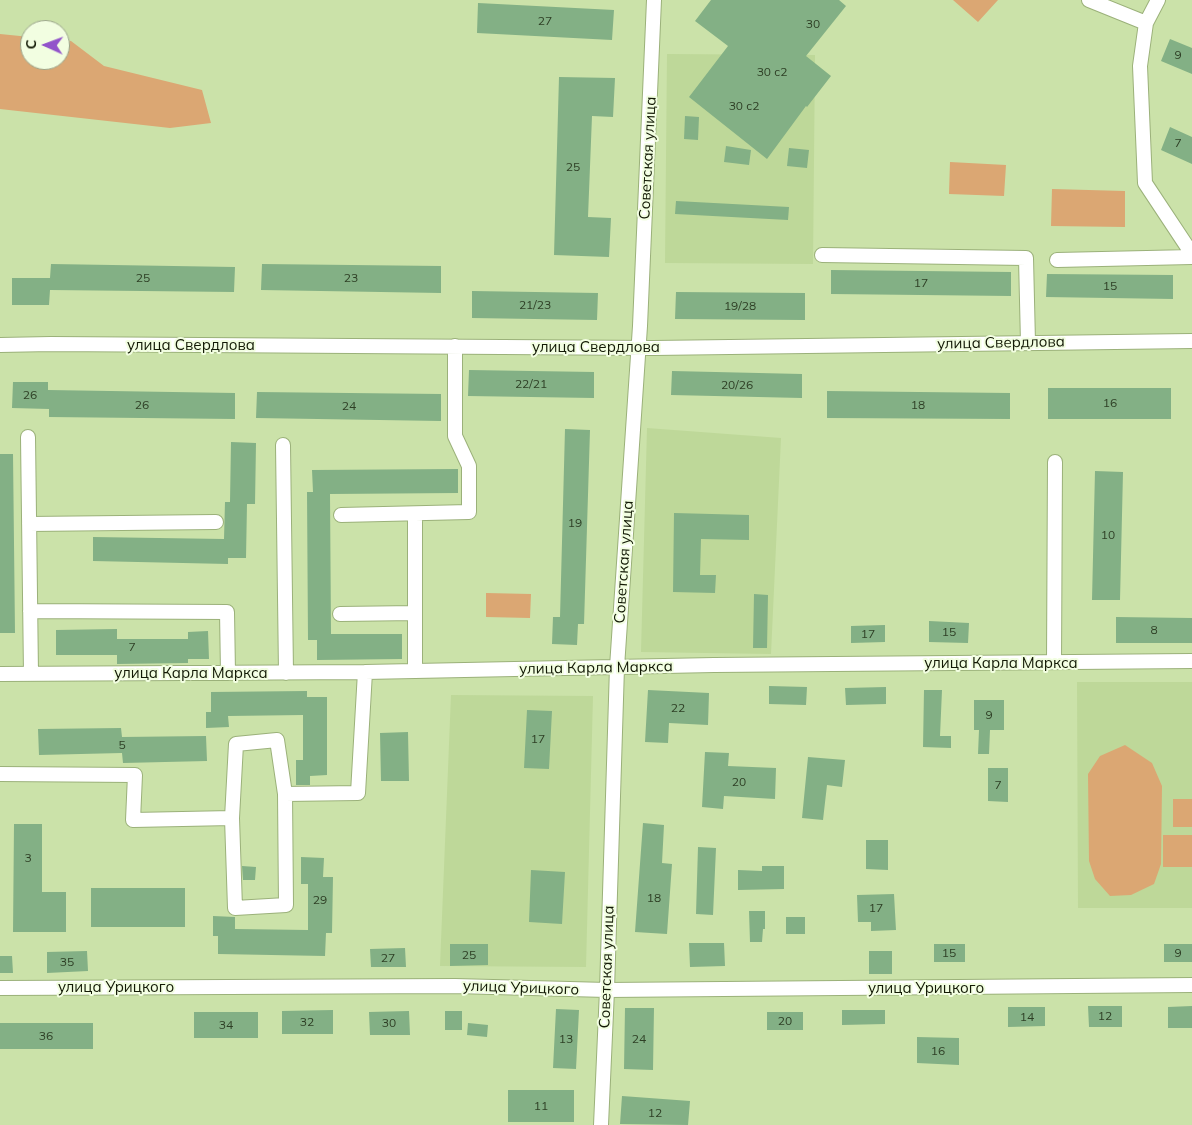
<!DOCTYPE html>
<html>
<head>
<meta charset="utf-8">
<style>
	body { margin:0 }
	#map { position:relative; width:1192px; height:1125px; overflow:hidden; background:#cbe2a9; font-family:Mulish,sans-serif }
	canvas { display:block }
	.north { position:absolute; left:20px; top:20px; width:50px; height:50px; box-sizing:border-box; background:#f2fee1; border:1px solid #98a289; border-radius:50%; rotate:272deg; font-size:14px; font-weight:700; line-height:20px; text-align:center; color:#121905 }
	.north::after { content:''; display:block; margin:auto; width:18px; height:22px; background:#9254ca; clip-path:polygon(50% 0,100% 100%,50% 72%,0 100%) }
</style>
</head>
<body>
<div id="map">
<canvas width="1192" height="1125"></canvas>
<div class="north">С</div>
</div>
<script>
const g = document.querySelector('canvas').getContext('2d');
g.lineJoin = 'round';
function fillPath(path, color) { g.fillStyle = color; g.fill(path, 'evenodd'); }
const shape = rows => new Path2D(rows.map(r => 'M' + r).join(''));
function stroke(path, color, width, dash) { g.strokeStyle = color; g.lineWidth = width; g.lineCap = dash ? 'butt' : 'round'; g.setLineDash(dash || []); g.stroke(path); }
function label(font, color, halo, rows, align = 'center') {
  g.font = font + ' Mulish,sans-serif'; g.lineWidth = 4; g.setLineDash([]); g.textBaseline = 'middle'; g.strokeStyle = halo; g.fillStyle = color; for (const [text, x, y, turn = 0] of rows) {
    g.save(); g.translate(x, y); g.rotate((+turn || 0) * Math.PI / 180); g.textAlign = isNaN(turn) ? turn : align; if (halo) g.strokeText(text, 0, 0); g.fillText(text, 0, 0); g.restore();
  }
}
const built = shape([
	[667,54,815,55,813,264,665,263],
	[647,428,781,438,771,654,641,652],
	[1077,682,1192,682,1192,908,1078,908],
	[451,695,593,696,586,967,440,966]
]);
const green = shape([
	[953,0,998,0,978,22],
	[0,34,30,37,30,60,60,60,60,40,71,41,104,66,202,90,211,123,170,128,0,109],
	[950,162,1006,165,1004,196,949,194],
	[1052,189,1125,191,1125,227,1051,226],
	[486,593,531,594,530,618,486,617],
	[1125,745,1152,763,1162,786,1161,864,1154,884,1131,895,1110,896,1095,879,1089,861,1088,774,1100,756],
	[1173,799,1192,799,1192,827,1173,827],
	[1163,835,1192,835,1192,867,1163,867]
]);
const building = shape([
	[711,0,839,0,846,6,806,56,831,76,807,107,806,106,767,159,689,97,728,46,695,21],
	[478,3,614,10,612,40,477,33],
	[1170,39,1192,48,1192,74,1161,61],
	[559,77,615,78,613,117,592,116,588,217,611,218,609,257,554,255],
	[685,116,699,117,698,140,684,139],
	[1170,127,1192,137,1192,164,1161,150],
	[726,146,751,150,749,165,724,162],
	[789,148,809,150,807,168,787,166],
	[676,201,789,207,788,220,675,214],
	[51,264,235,267,234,292,50,290,49,305,12,305,12,278,50,278],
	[262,264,441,266,441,293,261,290],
	[831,270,1011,272,1011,296,831,294],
	[1047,274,1173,275,1173,299,1046,297],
	[472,291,598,293,597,320,472,318],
	[676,292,805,293,805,320,675,319],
	[469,370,594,372,594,398,468,396],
	[672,371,802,374,802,398,671,395],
	[13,382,48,382,48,390,235,393,235,419,49,417,49,409,12,408],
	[1048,388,1171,388,1171,419,1048,419],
	[827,391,1010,393,1010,419,827,418],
	[257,392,441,394,441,421,256,418],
	[565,429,590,430,584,624,578,624,577,645,552,644,553,617,560,617],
	[231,442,256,443,255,504,247,504,246,558,228,558,228,564,93,561,93,537,224,539,225,502,230,502],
	[0,454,13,454,15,633,0,633],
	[458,469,458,493,330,494,331,634,402,634,402,659,317,660,317,640,308,640,307,492,313,492,312,470],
	[1095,471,1123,472,1120,600,1092,600],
	[674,513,749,515,749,540,701,539,700,575,716,575,715,593,673,592],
	[754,594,768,595,767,648,753,648],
	[1116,617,1192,618,1192,643,1116,643],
	[929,621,969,623,968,643,929,642],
	[885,625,885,642,851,643,851,626],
	[117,629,117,639,188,639,188,632,208,631,209,659,188,659,188,663,117,664,117,655,56,655,56,630],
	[769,686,807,687,806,705,769,704],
	[886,687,886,704,846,705,845,688],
	[648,690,709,693,708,725,669,723,668,743,645,742],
	[924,690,942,690,940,736,951,736,951,748,923,747],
	[307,691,307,697,327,697,327,775,310,776,310,785,296,785,296,760,303,760,303,715,228,716,229,727,206,728,206,712,211,712,211,692],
	[974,700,1004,700,1004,730,990,730,989,754,978,754,979,730,974,730],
	[527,710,552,711,549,769,524,768],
	[121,728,122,737,206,736,207,761,123,763,122,753,39,755,38,729],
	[408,732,409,781,381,781,380,733],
	[705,752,729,753,728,766,776,768,775,799,724,796,723,809,702,807],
	[808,757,845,760,842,787,827,785,823,820,802,818],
	[988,768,1008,768,1008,802,988,801],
	[643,823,664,825,662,863,672,864,667,934,635,932],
	[14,824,42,824,42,892,66,892,66,932,13,932],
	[866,840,888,840,888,870,866,869],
	[698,847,716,848,713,915,696,914],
	[301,857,324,858,323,877,333,877,332,933,326,933,325,956,218,954,218,936,213,936,213,916,235,917,235,929,308,930,308,884,301,884],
	[242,866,256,867,255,880,243,880],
	[762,866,784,866,784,889,738,890,738,870,762,871],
	[531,870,565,872,562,924,529,922],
	[91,888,185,888,185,927,91,927],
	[894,894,896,930,871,931,871,922,858,922,857,895],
	[749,911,765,911,765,929,763,929,762,942,750,942],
	[786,917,805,917,805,934,786,934],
	[689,943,724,943,725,966,690,967],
	[450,944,488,944,488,965,450,966],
	[934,944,965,944,965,962,934,962],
	[1164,944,1192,944,1192,962,1164,962],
	[405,948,406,967,371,967,370,949],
	[87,951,88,971,47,973,47,952],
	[869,951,892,951,892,974,869,974],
	[0,956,12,956,13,973,0,973],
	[1088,1006,1122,1006,1122,1027,1089,1027],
	[1192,1006,1192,1028,1168,1028,1168,1007],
	[1008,1007,1045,1007,1045,1026,1008,1027],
	[625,1008,654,1008,653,1070,624,1069],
	[556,1009,579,1010,576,1069,553,1068],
	[333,1010,333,1034,282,1034,282,1011],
	[842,1010,885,1010,885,1024,842,1025],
	[409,1011,410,1035,370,1035,369,1012],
	[445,1011,462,1011,462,1030,445,1030],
	[194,1012,258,1012,258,1038,194,1038],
	[767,1012,803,1012,803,1030,767,1030],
	[0,1023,93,1023,93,1049,0,1049],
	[468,1023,488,1025,487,1037,467,1035],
	[917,1037,959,1038,959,1065,917,1063],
	[508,1090,574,1090,574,1122,508,1122],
	[622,1096,690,1101,688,1125,620,1124]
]);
const minor = shape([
	[1089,0,1146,23,1158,0],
	[1146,23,1140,66,1145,183,1192,254],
	[822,255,1026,258,1028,343],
	[1057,260,1192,257],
	[0,345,51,344,653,348,1192,341],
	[28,437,31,674],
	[283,445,286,673],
	[415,514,415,671],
	[341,515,469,512,469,466,455,436,455,346],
	[29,524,216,522],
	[30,611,227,612,228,673],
	[340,614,415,613],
	[1054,662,1055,462],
	[0,674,365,672,714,665,1192,661],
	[0,774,135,775,133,820,232,818],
	[285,794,277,740,236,744,232,818,235,908,286,905,285,794,358,793,365,672],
	[0,988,455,986,607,990,1192,985],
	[601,1125,607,990,617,667,640,326,654,0]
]);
const numberNames = [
	["27",545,21],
	["30",813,24],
	["9",1178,55],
	["30 c2",772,72],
	["30 c2",744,106],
	["7",1178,143],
	["25",573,167],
	["25",143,278],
	["23",351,278],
	["17",921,283],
	["15",1110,286],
	["21/23",535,305],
	["19/28",740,306],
	["22/21",531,384],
	["20/26",737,385],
	["26",30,395],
	["16",1110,403],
	["26",142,405],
	["18",918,405],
	["24",349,406],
	["19",575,523],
	["10",1108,535],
	["8",1154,630],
	["15",949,632],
	["17",868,634],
	["7",132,647],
	["22",678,708],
	["9",989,715],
	["17",538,739],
	["5",122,745],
	["20",739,782],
	["7",998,785],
	["3",28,858],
	["18",654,898],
	["29",320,900],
	["17",876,908],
	["15",949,953],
	["9",1178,953],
	["25",469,955],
	["27",388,958],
	["35",67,962],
	["12",1105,1016],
	["14",1027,1017],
	["20",785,1021],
	["32",307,1022],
	["30",389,1023],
	["34",226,1025],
	["36",46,1036],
	["13",566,1039],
	["24",639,1039],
	["16",938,1051],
	["11",541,1106],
	["12",655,1113]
];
const streetNames = [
	["Советская улица",648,158,-87],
	["улица Свердлова",1001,343,-1],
	["улица Свердлова",191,345],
	["улица Свердлова",596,347],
	["Советская улица",624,562,-86],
	["улица Карла Маркса",1001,663],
	["улица Карла Маркса",596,668,-1],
	["улица Карла Маркса",191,673],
	["Советская улица",607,967,-88],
	["улица Урицкого",116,987],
	["улица Урицкого",521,988,2],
	["улица Урицкого",926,988]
];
fillPath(built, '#bed899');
fillPath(green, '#dba773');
fillPath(building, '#83b085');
stroke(minor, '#9bb17a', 16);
stroke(minor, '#fff', 14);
label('12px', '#2e3f25', null, numberNames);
label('15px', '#121905', '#f2fee1', streetNames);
</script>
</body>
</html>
